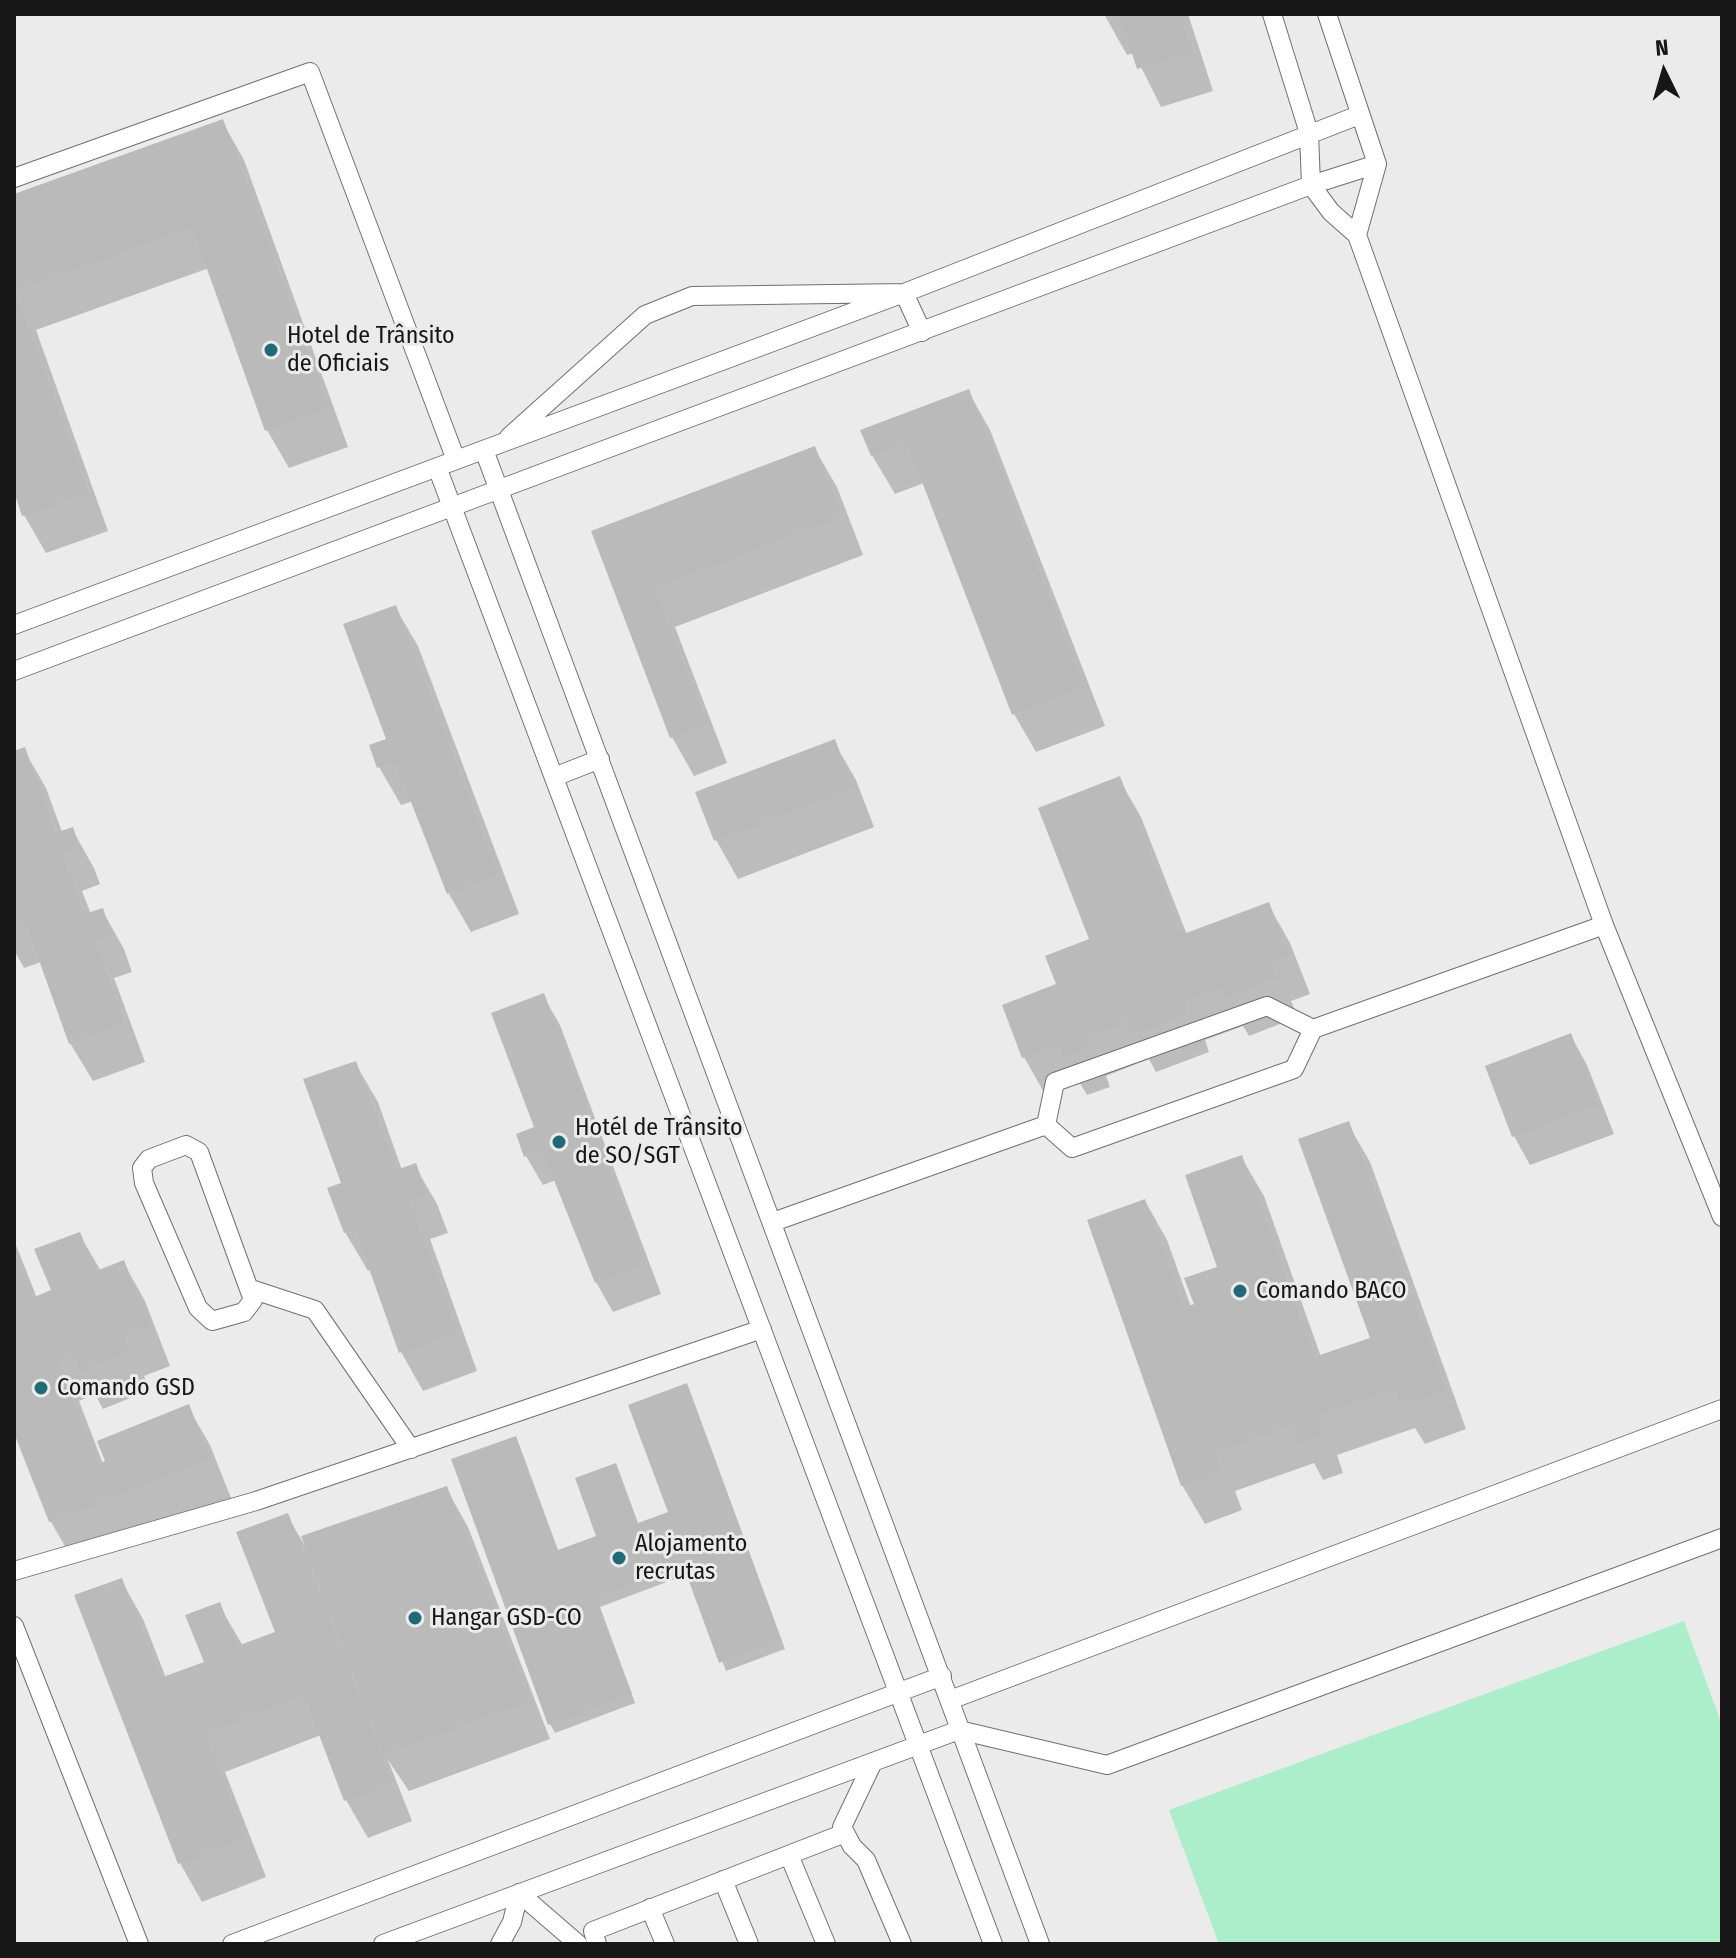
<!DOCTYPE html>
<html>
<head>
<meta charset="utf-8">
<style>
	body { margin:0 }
	#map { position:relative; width:1736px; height:1958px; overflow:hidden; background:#ebebec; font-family:"Fira Sans Condensed",sans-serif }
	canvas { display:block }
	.frame { position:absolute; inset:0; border:16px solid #171717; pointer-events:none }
	.north { position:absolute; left:1624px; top:32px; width:80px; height:80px; -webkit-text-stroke:6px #ebebec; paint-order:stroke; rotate:355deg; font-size:22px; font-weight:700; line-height:32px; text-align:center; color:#171717 }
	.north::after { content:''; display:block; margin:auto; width:28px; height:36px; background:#171717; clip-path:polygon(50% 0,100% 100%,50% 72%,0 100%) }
</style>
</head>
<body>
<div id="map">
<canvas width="1736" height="1958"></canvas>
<div class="frame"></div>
<div class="north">N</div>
</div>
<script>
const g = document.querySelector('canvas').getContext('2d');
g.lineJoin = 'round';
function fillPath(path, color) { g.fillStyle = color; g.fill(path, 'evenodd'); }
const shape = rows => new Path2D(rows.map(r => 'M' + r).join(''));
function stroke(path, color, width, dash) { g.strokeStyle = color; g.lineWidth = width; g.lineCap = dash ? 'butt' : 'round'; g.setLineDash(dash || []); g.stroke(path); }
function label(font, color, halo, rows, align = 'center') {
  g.font = font + ' "Fira Sans Condensed",sans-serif'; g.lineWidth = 6; g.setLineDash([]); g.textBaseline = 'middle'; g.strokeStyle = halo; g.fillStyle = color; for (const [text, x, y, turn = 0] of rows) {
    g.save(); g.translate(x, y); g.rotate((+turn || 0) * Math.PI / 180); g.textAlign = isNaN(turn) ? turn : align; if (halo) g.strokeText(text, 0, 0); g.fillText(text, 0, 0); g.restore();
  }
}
const green = shape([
	[1684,1621,1722,1725,1722,1944,1219,1944,1169,1810]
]);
const shadow = shape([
	[1104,14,1188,14,1213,91,1161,107,1134,53,1127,55],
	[222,121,244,160,348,447,289,468,267,430,209,268,36,330,108,531,46,553,24,515,14,486,14,196],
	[968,391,990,430,1105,726,1036,752,1014,714,924,483,895,494,872,455],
	[814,448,837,487,863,555,675,627,727,763,694,776,672,737,594,532],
	[395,607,418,646,519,914,471,932,449,894,413,801,401,805,379,767,389,740],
	[834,742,856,780,874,827,738,879,716,840],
	[24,750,46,788,62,832,72,829,94,868,100,884,82,891,91,914,102,910,124,949,132,972,114,978,145,1062,93,1081,70,1043,41,962,24,968,14,950,14,753],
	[1119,779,1141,817,1187,935,1268,904,1290,943,1310,994,1291,1001,1298,1017,1249,1036,1243,1026,1205,1040,1209,1052,1156,1072,1149,1059,1106,1076,1110,1087,1087,1095,1080,1083,1046,1096,1024,1057,1004,1006,1059,985,1092,940],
	[543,996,560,1025,661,1294,613,1312,596,1282,556,1180,543,1185,526,1156,536,1128],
	[1571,1036,1587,1065,1614,1134,1530,1165,1514,1136],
	[355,1063,378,1102,402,1170,415,1166,437,1204,448,1233,430,1239,477,1371,423,1391,401,1352,372,1269,368,1271,345,1232,343,1184],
	[1348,1124,1370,1162,1466,1429,1425,1444,1415,1428,1337,1455,1343,1473,1323,1480,1314,1463,1235,1491,1242,1510,1205,1524,1182,1485,1145,1201,1167,1240,1191,1307,1196,1306,1220,1268,1241,1157,1264,1196,1321,1357,1372,1339],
	[79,1234,101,1271,123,1262,145,1301,170,1366,144,1376,150,1390,103,1409,95,1394,79,1401,103,1464,188,1407,210,1445,231,1498,73,1560,51,1522,14,1428,14,1240,37,1298,53,1291],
	[691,1395,785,1649,726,1671,688,1574,600,1607,635,1703,555,1733,550,1724,558,1552,670,1514],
	[446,1488,468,1527,550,1739,409,1791,388,1760,412,1821,368,1838,346,1800,321,1735,225,1772,266,1877,202,1902,180,1863,121,1580,143,1619,166,1678,206,1663,219,1605,243,1646,277,1633,287,1515,305,1546]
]);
const building = shape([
	[1119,14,1180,14,1192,52,1137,69],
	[223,119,328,408,265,431,192,227,15,291,88,492,22,516,14,492,14,194],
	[969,389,1084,687,1012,715,907,443,871,456,860,430],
	[815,446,842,516,654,588,707,724,670,738,591,531],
	[396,605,498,875,447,894,395,761,377,768,369,745,386,739,343,624],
	[835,739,853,788,714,841,695,792],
	[25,747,55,833,73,827,79,845,61,852,84,914,103,908,111,933,94,939,124,1023,69,1044,25,921,14,925,14,751],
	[1120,776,1181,935,1269,902,1289,955,1271,962,1277,978,1225,998,1221,988,1184,1001,1188,1013,1132,1034,1127,1021,1085,1037,1089,1048,1063,1058,1058,1045,1022,1058,1002,1005,1056,984,1045,956,1089,939,1038,808],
	[544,993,646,1264,595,1283,542,1150,524,1157,516,1134,534,1127,491,1013],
	[1571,1033,1598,1104,1512,1137,1485,1066],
	[356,1061,396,1170,416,1163,427,1194,409,1200,457,1332,399,1353,355,1229,344,1233,327,1188,341,1183,303,1079],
	[1349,1121,1446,1390,1401,1407,1394,1389,1316,1416,1323,1434,1299,1442,1293,1424,1214,1452,1221,1471,1181,1486,1087,1220,1145,1199,1184,1308,1194,1304,1184,1278,1217,1267,1185,1175,1242,1155,1314,1357,1370,1338,1298,1139],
	[80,1232,96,1271,124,1260,150,1327,124,1337,129,1352,79,1371,74,1356,58,1362,98,1464,105,1461,97,1441,189,1404,210,1459,49,1522,14,1433,14,1254,32,1298,51,1290,34,1249],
	[687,1383,781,1639,719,1663,683,1565,596,1598,632,1694,548,1725,451,1459,516,1436,558,1550,596,1536,575,1478,616,1463,638,1523,668,1512,628,1405],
	[447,1486,529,1700,385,1754,301,1536],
	[288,1513,392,1782,344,1801,304,1695,205,1733,245,1838,178,1864,74,1595,122,1578,160,1678,204,1662,185,1615,220,1602,237,1646,275,1632,236,1532]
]);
const service = shape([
	[1272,14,1309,133,1311,185,1331,212,1357,235,1604,925,1722,1217],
	[14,178,310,72,456,460],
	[1357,235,1377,164],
	[509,437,645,315,692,296,904,293,922,332],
	[484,450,1040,1944],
	[437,467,993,1944],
	[14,625,904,293,1359,115],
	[14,671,1311,185,1377,164,1327,14],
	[554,777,600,759],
	[1046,1125,1072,1148,1294,1069,1313,1029,1604,925],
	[1046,1125,1055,1082,1267,1006,1313,1029],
	[186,1145,199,1152,253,1300,244,1312,212,1321,198,1308,144,1183,142,1168,149,1159,186,1145],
	[773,1222,1046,1125],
	[251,1289,315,1310,411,1449],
	[14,1571,256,1501,762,1329],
	[14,1626,139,1944],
	[950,1700,1722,1409],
	[873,1762,842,1827,852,1846,866,1860,902,1944],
	[789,1855,826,1944],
	[723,1880,749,1944],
	[650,1908,665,1944],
	[232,1944,942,1676],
	[383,1944,959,1730,1107,1765,1722,1538],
	[500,1944,512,1922,519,1893,578,1944],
	[597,1944,593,1931,845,1833]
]);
const markers = [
	[271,350,8,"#216977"],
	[559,1142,8,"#216977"],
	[1240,1291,8,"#216977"],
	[41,1388,8,"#216977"],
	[619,1558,8,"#216977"],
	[415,1618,8,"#216977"]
];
const poiNames = [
	["Hotel de Trânsito",287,336],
	["de Oficiais",287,364],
	["Hotél de Trânsito",575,1128],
	["de SO/SGT",575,1156],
	["Comando BACO",1256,1291],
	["Comando GSD",57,1388],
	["Alojamento",635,1544],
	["recrutas",635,1572],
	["Hangar GSD-CO",431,1618]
];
fillPath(green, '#abeec9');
fillPath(shadow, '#0003');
fillPath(building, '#bababb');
stroke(service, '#707071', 20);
stroke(service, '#fff', 18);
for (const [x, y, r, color] of markers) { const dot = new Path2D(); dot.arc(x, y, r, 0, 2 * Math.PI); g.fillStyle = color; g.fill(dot); stroke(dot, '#ebebec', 3); }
label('24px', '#171717', '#ebebec', poiNames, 'left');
</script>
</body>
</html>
